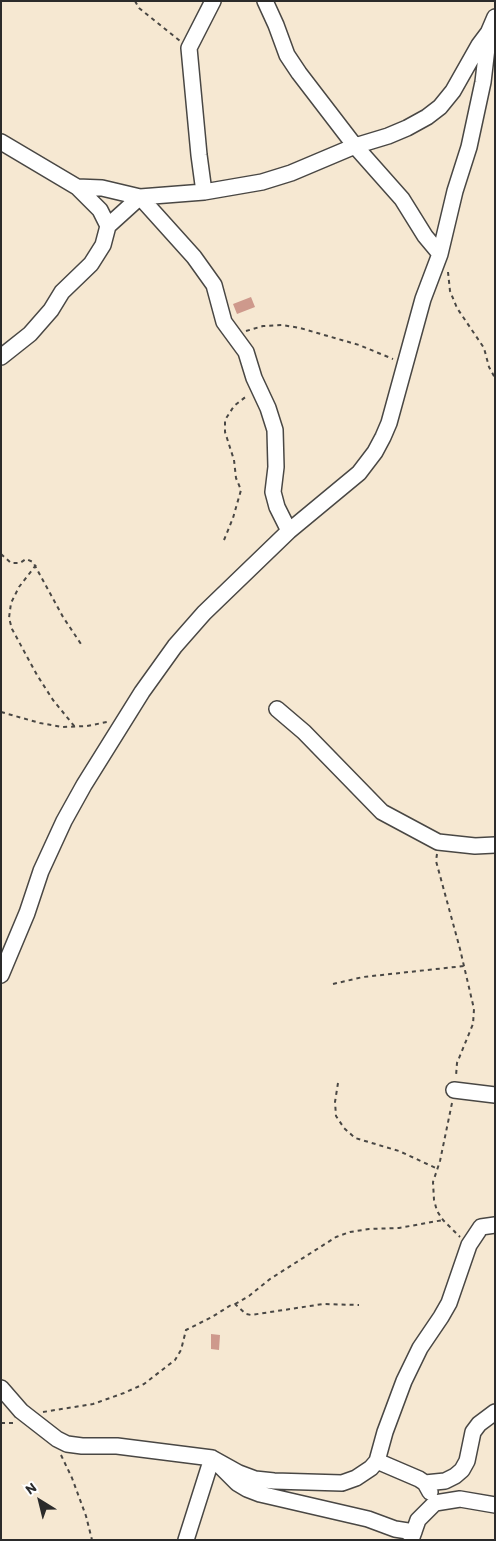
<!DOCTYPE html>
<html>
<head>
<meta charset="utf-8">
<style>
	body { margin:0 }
	#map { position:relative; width:496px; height:1541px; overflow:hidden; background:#f6e8d2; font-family:Itim,sans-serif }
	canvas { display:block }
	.frame { position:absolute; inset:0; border:2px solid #2b2b2b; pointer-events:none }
	.north { position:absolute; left:15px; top:1476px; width:50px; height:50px; -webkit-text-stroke:4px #fff; paint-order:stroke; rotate:324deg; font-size:14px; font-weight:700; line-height:20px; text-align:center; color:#2b2b2b }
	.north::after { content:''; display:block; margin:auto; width:18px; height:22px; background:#2b2b2b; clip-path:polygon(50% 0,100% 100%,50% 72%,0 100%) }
</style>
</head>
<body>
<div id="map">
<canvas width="496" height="1541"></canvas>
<div class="frame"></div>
<div class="north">N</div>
</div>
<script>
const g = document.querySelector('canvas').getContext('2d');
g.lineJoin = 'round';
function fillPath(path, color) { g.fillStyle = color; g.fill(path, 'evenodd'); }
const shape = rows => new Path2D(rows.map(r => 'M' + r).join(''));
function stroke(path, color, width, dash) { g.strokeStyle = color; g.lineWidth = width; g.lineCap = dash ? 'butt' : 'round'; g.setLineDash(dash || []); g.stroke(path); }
const building = shape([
	[251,297,255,307,237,314,233,304],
	[211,1334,220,1335,219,1350,211,1349]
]);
const path = shape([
	[135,1,139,8,180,41],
	[448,272,450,291,457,308,484,348,489,367,495,378],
	[246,331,263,326,282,325,300,328,359,345,393,359],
	[224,540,233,518,241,490,236,478,234,460,225,432,225,420,234,406,248,395],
	[1,554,11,563,20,563,26,559,33,562,63,617,81,644],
	[36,565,19,587,11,603,9,618,12,629,37,675,53,700,75,727],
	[1,712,40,723,62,727,87,726,107,722],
	[437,854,436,861,460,949,474,1009,473,1024,457,1063,456,1076],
	[333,984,363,977,464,966],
	[338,1083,335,1102,336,1116,344,1128,355,1138,399,1151,438,1169],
	[452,1103,440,1161,433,1182,434,1200,437,1211,443,1220,460,1237],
	[235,1304,249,1296,270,1279,336,1237,350,1232,369,1229,399,1228,443,1220],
	[43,1412,93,1404,124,1393,144,1384,175,1360,181,1350,186,1330,212,1317,231,1305,235,1304,246,1314,251,1315,323,1304,359,1305],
	[1,1423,14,1423],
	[61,1455,72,1478,86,1516,92,1540]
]);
const minor = shape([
	[265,1,276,25,287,55,299,73,355,146,402,199,425,236,440,254],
	[1,142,77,187,100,210,108,226,103,245,91,264,62,292,51,310,30,334,1,357],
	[77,187,102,188,140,197,194,257,214,285,224,322,246,352,254,378,268,408,275,430,276,467,273,492,277,507,289,531],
	[204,192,199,155,189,48,213,1],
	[108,226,140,197,204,192,262,182,291,173,355,146,388,136,407,128,427,117,440,107,453,91,479,45,488,33],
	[277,709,304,732,382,812,438,842,475,846,495,845],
	[1,975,27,913,41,871,64,821,84,785,142,692,175,646,204,613,289,531,359,473,375,452,383,437,389,423,423,299,440,254,455,191,469,147,483,82,489,31,495,17],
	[454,1090,495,1095],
	[1,1388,21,1411,57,1439,67,1444,82,1446,117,1446,212,1458,237,1483,247,1489,260,1494,368,1519,395,1529,414,1532],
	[377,1461,419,1479,425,1483,430,1492],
	[425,1483,445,1481,455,1476,462,1470,467,1461,473,1432,479,1424,495,1412],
	[186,1540,212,1458,239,1473,255,1479,274,1481,342,1483,356,1478,371,1468,377,1461,385,1432,404,1381,420,1348,441,1317,449,1303,469,1245,481,1227,495,1225],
	[411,1540,418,1520,435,1503,460,1499,495,1505]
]);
fillPath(building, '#ce998c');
stroke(minor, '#494744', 18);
stroke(path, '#494744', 2, [4, 4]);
stroke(minor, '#fff', 15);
</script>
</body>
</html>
